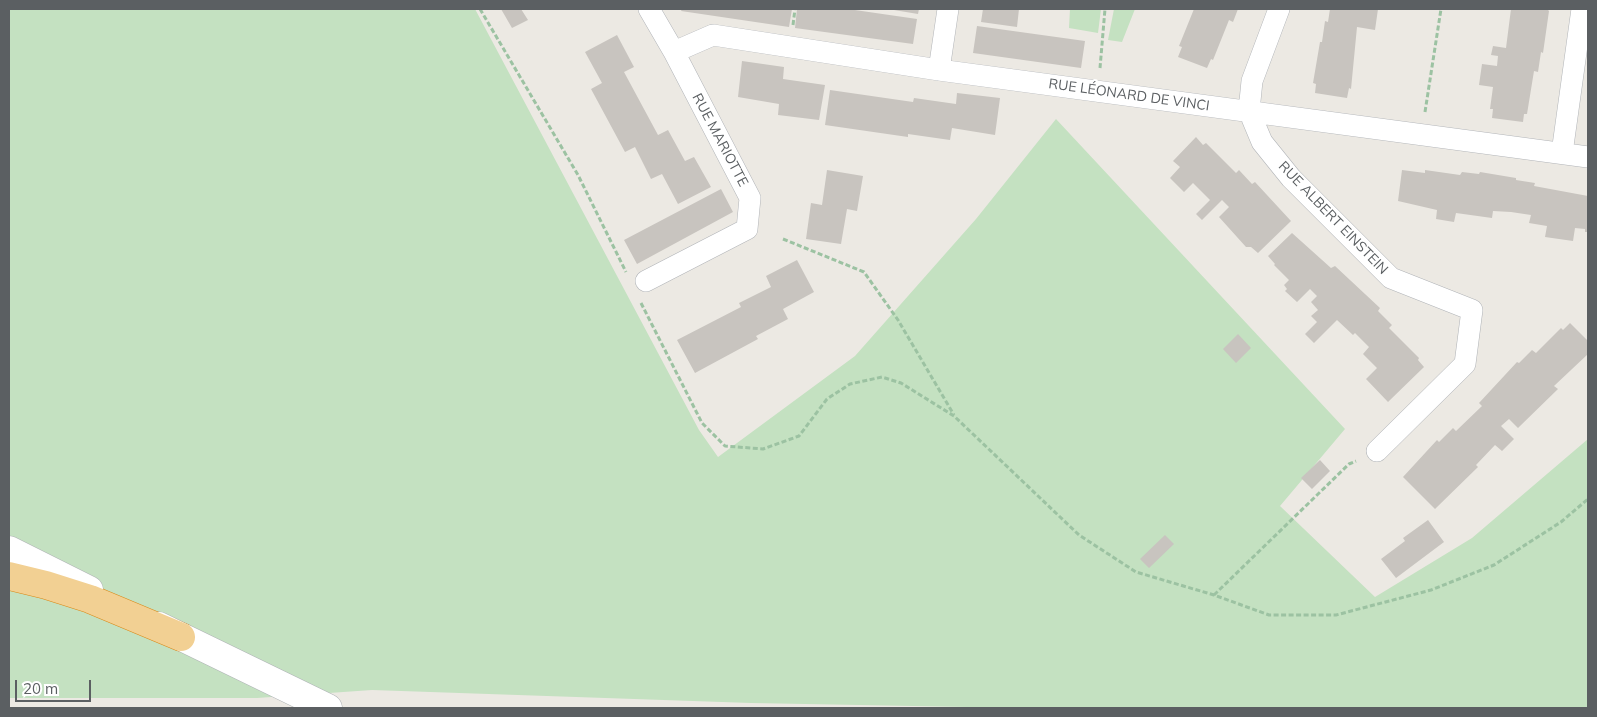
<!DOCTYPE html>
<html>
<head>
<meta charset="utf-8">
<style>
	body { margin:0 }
	#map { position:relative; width:1597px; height:717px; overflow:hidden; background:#ece9e3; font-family:Mulish,sans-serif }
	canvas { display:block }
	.frame { position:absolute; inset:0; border:10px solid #5b5f62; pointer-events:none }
	.scale { position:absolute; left:15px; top:680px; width:76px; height:22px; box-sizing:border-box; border:2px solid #5b5f62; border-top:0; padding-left:6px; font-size:15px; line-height:18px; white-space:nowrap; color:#5b5f62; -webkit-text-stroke:4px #fff; paint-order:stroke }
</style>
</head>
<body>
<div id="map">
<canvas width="1597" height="717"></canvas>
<div class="frame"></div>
<div class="scale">20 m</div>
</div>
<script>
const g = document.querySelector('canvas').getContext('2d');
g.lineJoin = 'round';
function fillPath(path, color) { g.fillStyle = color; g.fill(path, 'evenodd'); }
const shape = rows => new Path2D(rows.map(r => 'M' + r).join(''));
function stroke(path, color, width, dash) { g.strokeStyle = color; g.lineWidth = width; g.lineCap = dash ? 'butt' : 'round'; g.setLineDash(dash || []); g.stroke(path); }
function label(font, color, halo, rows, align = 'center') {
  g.font = font + ' Mulish,sans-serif'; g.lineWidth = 4; g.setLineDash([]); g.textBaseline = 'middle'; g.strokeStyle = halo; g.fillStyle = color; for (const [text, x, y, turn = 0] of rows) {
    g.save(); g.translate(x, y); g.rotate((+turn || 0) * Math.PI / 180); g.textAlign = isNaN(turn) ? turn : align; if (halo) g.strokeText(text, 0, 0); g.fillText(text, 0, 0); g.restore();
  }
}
const green = shape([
	[9,9,475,9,699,430,718,457,855,356,976,219,1056,119,1345,429,1280,506,1375,597,1472,538,1588,439,1588,708,1021,708,751,703,372,690,257,698,9,698],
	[1070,9,1101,9,1098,33,1069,28],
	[1114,9,1135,9,1122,42,1108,40]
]);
const building = shape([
	[501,9,521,9,528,20,512,28],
	[682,9,792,9,789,27,681,11],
	[797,9,848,9,917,19,913,44,795,28],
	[888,9,919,9,918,14],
	[983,9,1019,9,1017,27,981,22],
	[1194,9,1238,9,1233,22,1229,20,1213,60,1211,59,1207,68,1178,57,1182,47,1179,46],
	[1330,9,1378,9,1375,30,1357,27,1351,89,1349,88,1347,98,1315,93,1316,84,1313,83,1320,42,1322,42,1325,21,1328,22],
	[1511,9,1547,9,1549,11,1543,53,1541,52,1538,72,1534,71,1527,114,1524,114,1523,122,1492,118,1493,109,1490,109,1493,87,1479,85,1482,64,1497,66,1498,56,1491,55,1493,46,1506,48],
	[977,26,1085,41,1081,68,973,53],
	[617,35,634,67,624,72,658,135,668,130,685,161,694,157,711,187,678,204,662,174,651,179,635,147,625,152,591,89,602,83,585,52],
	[742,61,784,67,783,79,825,85,819,120,778,115,779,104,738,97],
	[830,90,913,102,914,98,956,104,957,93,1000,98,995,135,952,128,950,140,908,134,908,137,825,125],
	[1196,137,1203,145,1206,143,1236,173,1239,170,1252,184,1255,182,1291,221,1258,253,1251,247,1246,247,1219,217,1229,207,1222,200,1202,220,1196,214,1210,200,1193,183,1184,192,1170,178,1180,167,1173,161],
	[827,170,863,176,857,211,847,209,841,244,806,239,811,203,822,205],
	[1402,170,1425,173,1425,170,1460,175,1462,172,1479,174,1480,172,1516,178,1516,180,1535,183,1534,186,1588,196,1588,232,1585,232,1585,229,1575,228,1573,241,1545,237,1547,226,1529,223,1531,215,1511,212,1493,211,1492,218,1456,213,1454,222,1436,219,1437,210,1398,201],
	[721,189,733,212,637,264,624,240],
	[1292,233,1331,268,1335,266,1380,308,1378,311,1392,325,1389,328,1419,358,1418,360,1424,367,1388,402,1366,379,1377,368,1363,354,1369,347,1355,333,1353,335,1337,320,1314,343,1305,334,1317,322,1311,316,1318,310,1311,302,1317,296,1310,289,1297,302,1285,291,1287,289,1284,285,1289,280,1274,265,1275,264,1268,256],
	[797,260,814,292,783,309,788,319,756,336,758,339,695,373,677,340,741,307,739,303,771,287,766,276],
	[1570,323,1588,341,1588,354,1554,386,1558,389,1518,428,1509,419,1501,426,1514,439,1502,451,1495,445,1476,465,1478,467,1435,509,1403,477,1437,440,1439,442,1453,428,1456,431,1482,406,1479,403,1517,362,1519,363,1532,350,1536,353,1561,328,1563,330],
	[1238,334,1251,348,1236,363,1223,349],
	[1320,460,1330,471,1312,489,1301,478],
	[1428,520,1444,542,1396,578,1381,559,1405,541,1403,538],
	[1165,535,1174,544,1149,568,1140,559]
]);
const path = shape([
	[480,9,578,175,626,272],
	[793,25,795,9],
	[1100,68,1105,9],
	[1425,112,1441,9],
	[783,239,864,272,898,320,954,415],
	[641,303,702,423,725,446,763,449,799,436,827,399,850,384,882,377,901,383,954,416,1079,535,1136,572,1214,595,1269,615,1336,615,1431,590,1494,565,1561,522,1588,499],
	[1214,595,1349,464,1356,461]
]);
const street = shape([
	[1279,9,1252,81,1249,111,1262,142,1291,178,1391,278,1472,310,1465,364,1377,451],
	[674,52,713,35,939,70,1588,157],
	[939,70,948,9],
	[1562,153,1582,9],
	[646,281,747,229,750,198,674,52,649,9]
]);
const secondary = shape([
	[9,550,89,590],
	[159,626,328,708]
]);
const highway = shape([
	[9,576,46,585,90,599,181,637]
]);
const streetNames = [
	["RUE LÉONARD DE VINCI",1129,95,8],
	["RUE MARIOTTE",720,140,62],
	["RUE ALBERT EINSTEIN",1333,218,46]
];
fillPath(green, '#c4e1c1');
fillPath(building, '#c8c4bf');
stroke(street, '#b0b3b7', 22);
stroke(secondary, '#afb3b6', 29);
stroke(highway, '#d98816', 29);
stroke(path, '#9cc2a2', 3, [5, 2.5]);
stroke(street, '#fff', 21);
stroke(secondary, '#fff', 28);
stroke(highway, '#f2d093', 28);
label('14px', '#5b5f62', '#fff', streetNames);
</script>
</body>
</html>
